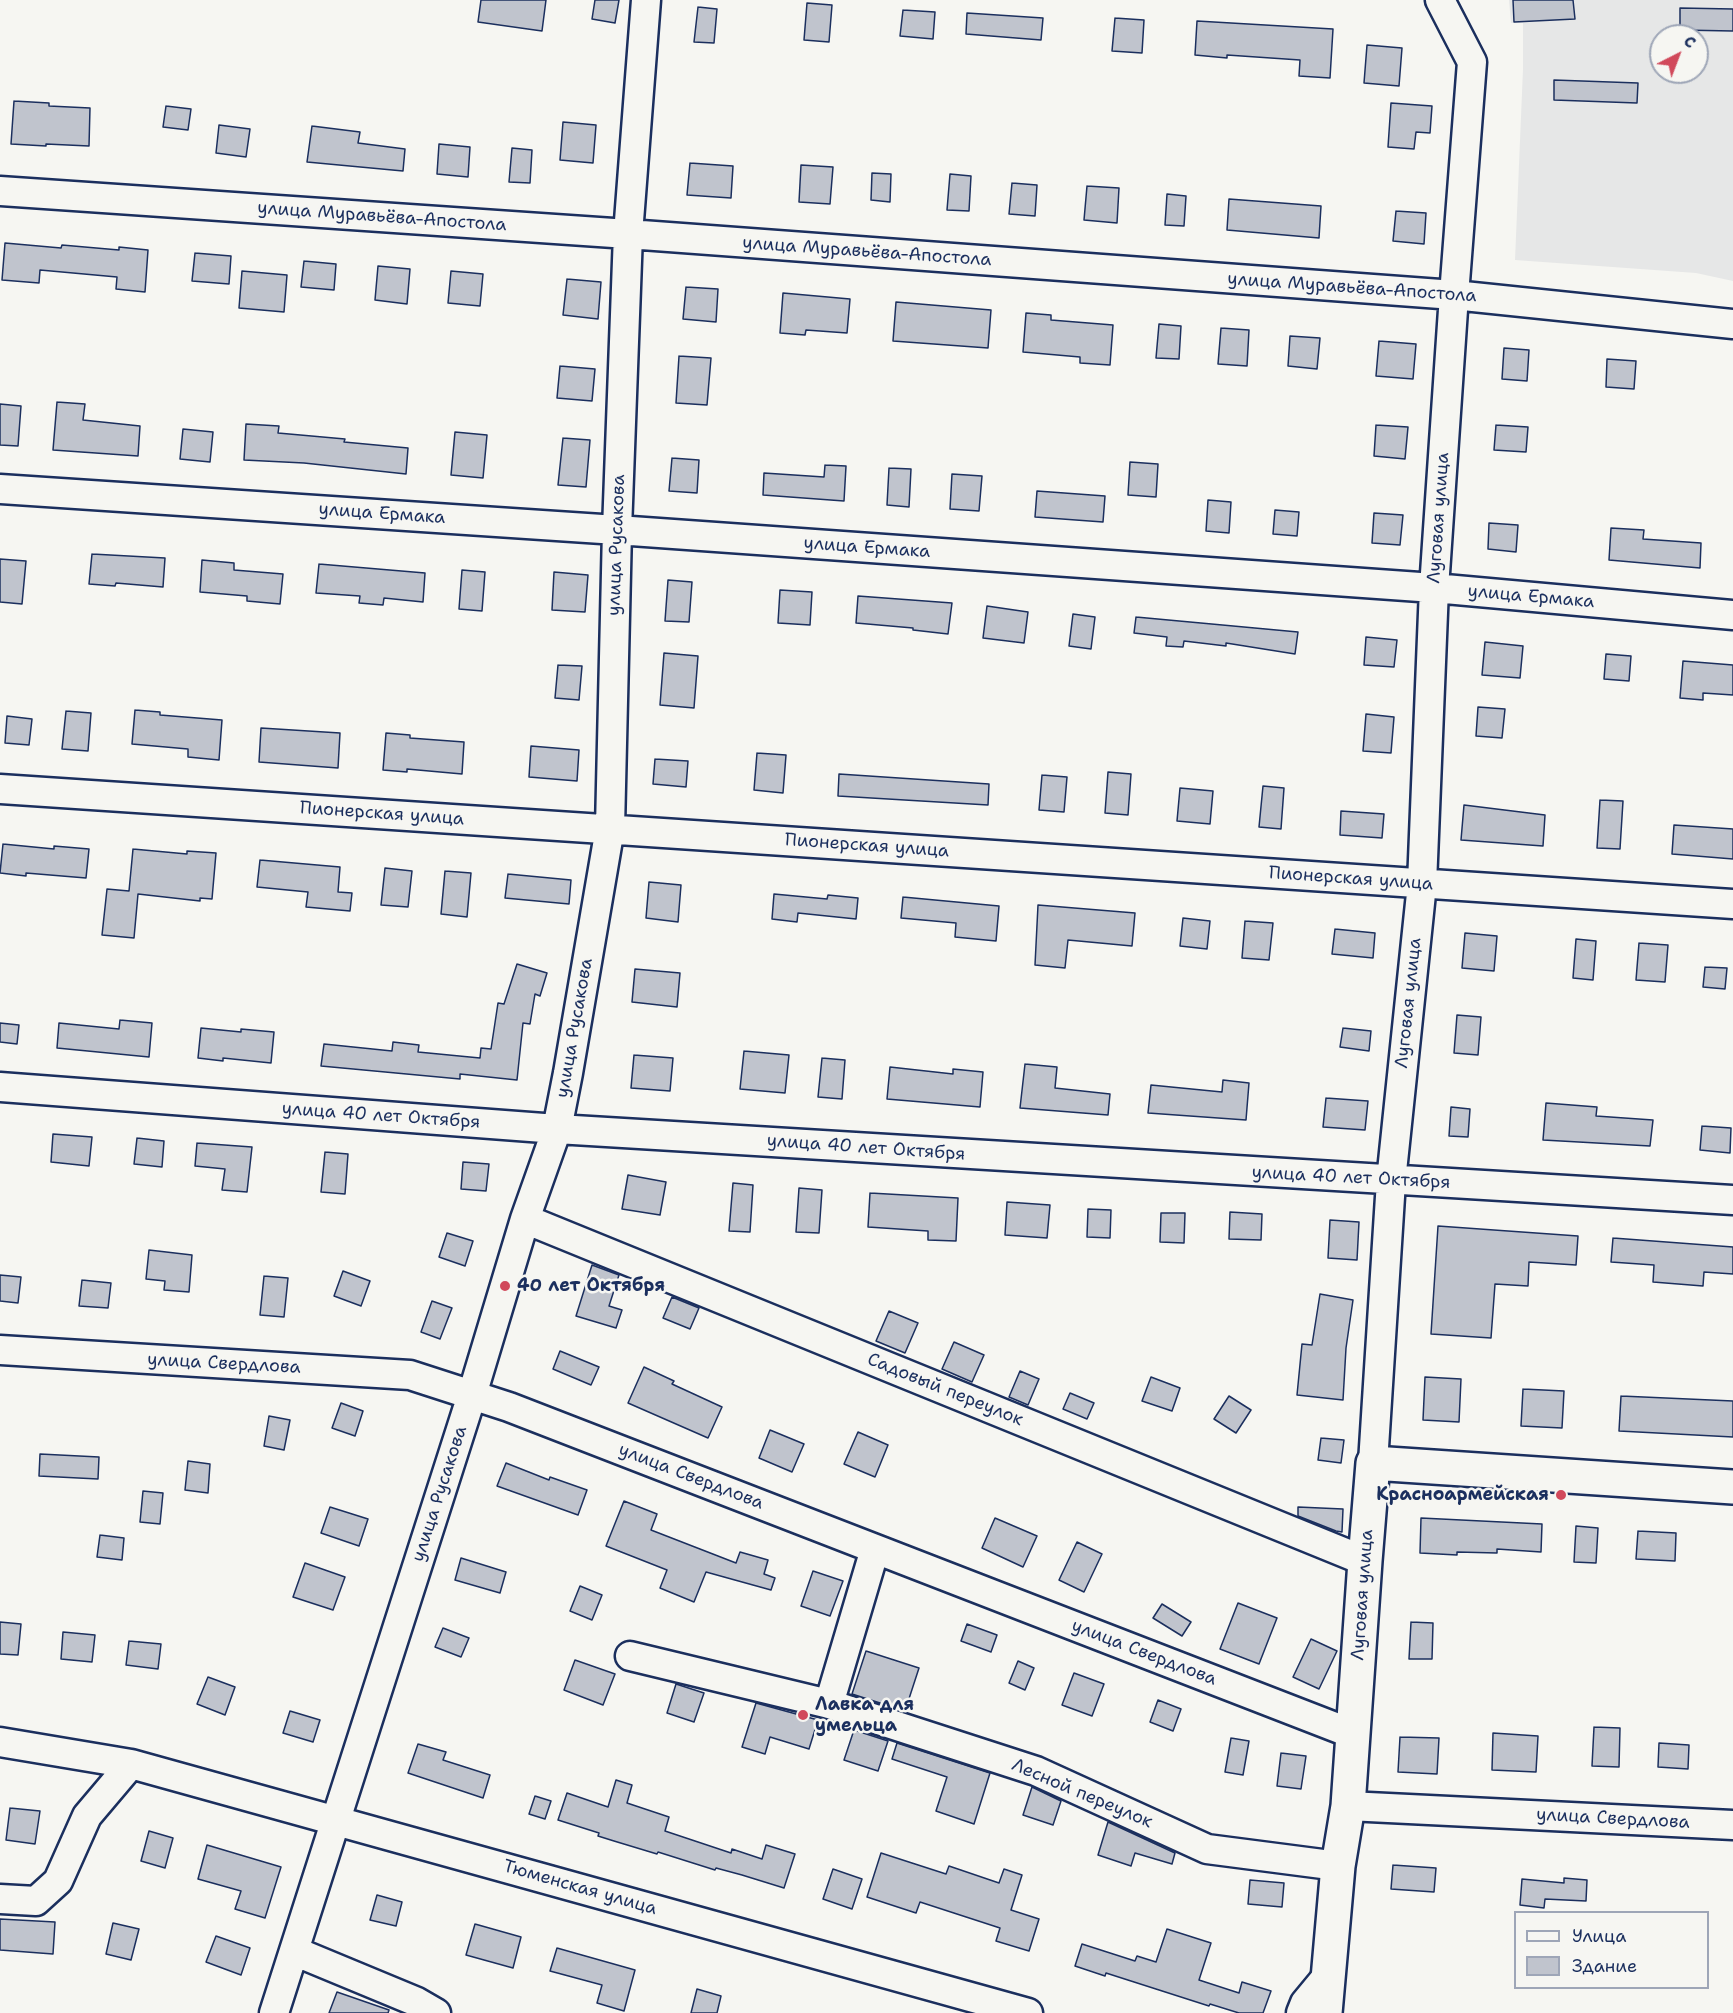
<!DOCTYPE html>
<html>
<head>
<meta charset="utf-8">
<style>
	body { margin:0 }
	#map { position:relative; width:1733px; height:2013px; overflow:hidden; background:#f6f6f2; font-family:"Shantell Sans",sans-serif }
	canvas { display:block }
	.legend { position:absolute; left:1514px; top:1911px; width:195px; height:78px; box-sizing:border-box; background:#f6f6f2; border:2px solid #9ea6b7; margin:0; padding:8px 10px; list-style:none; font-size:18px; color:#1b2f5e }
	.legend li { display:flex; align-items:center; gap:12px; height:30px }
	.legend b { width:30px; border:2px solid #9ea6b7 }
	.north { position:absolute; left:1649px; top:24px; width:60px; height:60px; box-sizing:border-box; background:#f6f6f2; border:2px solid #9ea6b7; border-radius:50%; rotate:42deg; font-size:16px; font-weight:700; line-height:24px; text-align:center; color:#1b2f5e }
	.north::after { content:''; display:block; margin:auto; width:21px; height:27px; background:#d1495b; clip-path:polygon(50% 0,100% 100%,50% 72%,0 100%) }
</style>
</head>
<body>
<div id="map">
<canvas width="1733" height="2013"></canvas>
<ul class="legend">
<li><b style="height:8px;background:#f6f6f2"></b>Улица</li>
<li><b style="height:16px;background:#c0c4cd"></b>Здание</li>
</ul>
<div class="north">С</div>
</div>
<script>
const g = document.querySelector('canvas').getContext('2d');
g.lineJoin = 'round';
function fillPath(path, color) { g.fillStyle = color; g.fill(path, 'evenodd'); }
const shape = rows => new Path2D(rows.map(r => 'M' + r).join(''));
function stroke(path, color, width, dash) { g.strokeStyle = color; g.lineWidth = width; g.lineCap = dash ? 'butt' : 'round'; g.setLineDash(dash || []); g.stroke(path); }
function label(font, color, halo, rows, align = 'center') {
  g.font = font + ' "Shantell Sans",sans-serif'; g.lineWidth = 5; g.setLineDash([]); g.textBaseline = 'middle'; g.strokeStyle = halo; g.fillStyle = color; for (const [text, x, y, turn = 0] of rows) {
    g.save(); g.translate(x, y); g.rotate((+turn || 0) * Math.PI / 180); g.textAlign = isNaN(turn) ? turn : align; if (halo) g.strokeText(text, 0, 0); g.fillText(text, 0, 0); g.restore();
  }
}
const built = shape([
	[1509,0,1733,0,1733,281,1696,273,1515,260,1523,69,1523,23,1511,23],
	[1661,36,1697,36,1697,72,1661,72]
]);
const building = shape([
	[481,0,546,0,542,31,478,22,481,0],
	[595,0,619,0,615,23,592,19,595,0],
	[1513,0,1573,0,1575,19,1514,22,1513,0],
	[807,3,832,5,829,42,804,40,807,3],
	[698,7,717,9,714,43,694,42,698,7],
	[1680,8,1733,9,1733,31,1680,30,1680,8],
	[903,10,935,12,933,39,900,36,903,10],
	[967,13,1043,18,1041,40,966,34,967,13],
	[1115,18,1144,20,1142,53,1112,51,1115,18],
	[1197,21,1333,29,1330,78,1299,76,1300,60,1227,55,1227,58,1195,55,1197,21],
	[1367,45,1402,48,1399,86,1364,83,1367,45],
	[1554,80,1638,83,1637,103,1554,100,1554,80],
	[14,101,49,103,49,106,90,108,89,146,46,144,46,146,11,144,14,101],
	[1391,103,1432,106,1430,133,1416,132,1414,149,1388,147,1391,103],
	[166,106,191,109,188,130,163,127,166,106],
	[563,122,596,125,593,163,560,160,563,122],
	[219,125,250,129,246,157,216,153,219,125],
	[312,126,360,132,358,143,405,149,403,171,307,162,312,126],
	[439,144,470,147,468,177,437,174,439,144],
	[512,148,532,150,530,183,509,182,512,148],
	[690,163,733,166,731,198,687,195,690,163],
	[801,165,833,167,830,204,799,202,801,165],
	[872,173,891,174,890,202,871,200,872,173],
	[950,174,971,176,969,211,947,210,950,174],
	[1012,183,1037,185,1035,216,1009,214,1012,183],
	[1087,186,1119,188,1117,223,1084,220,1087,186],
	[1167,194,1186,196,1184,226,1165,225,1167,194],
	[1229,199,1321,206,1319,238,1227,230,1229,199],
	[1396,211,1426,213,1424,244,1393,241,1396,211],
	[5,243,61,248,62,245,119,250,119,247,148,250,145,292,116,289,117,277,40,270,39,283,2,280,5,243],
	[195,253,231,256,229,284,192,281,195,253],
	[304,261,336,264,334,290,301,287,304,261],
	[378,266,410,269,407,304,375,300,378,266],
	[242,271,287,275,284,312,239,308,242,271],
	[451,271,483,274,480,306,448,303,451,271],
	[567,279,601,282,598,319,563,315,567,279],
	[686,287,718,289,716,322,683,319,686,287],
	[783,293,850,299,847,333,806,330,805,335,780,333,783,293],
	[896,302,991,310,988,348,893,341,896,302],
	[1026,313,1051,315,1051,320,1113,325,1110,365,1080,363,1080,357,1023,352,1026,313],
	[1159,324,1181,326,1179,359,1156,358,1159,324],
	[1221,328,1249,330,1247,366,1218,364,1221,328],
	[1290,336,1320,338,1317,369,1288,366,1290,336],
	[1379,341,1416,344,1413,379,1376,376,1379,341],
	[1504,348,1529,350,1527,381,1502,379,1504,348],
	[679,356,711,358,707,405,676,403,679,356],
	[1607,359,1636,361,1634,389,1606,387,1607,359],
	[560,366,595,369,592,401,557,398,560,366],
	[57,402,85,404,83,420,140,426,138,456,53,450,57,402],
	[0,404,21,406,18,446,0,445,0,404],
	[246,424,279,426,278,433,345,439,344,442,408,448,406,474,304,463,244,460,246,424],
	[1376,425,1408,427,1405,459,1374,456,1376,425],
	[1496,425,1528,427,1526,452,1494,450,1496,425],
	[183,429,213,432,210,462,180,459,183,429],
	[455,432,487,435,483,478,451,475,455,432],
	[563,438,590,440,586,487,558,485,563,438],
	[672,458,699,460,697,493,669,491,672,458],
	[1130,462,1158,464,1156,497,1128,495,1130,462],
	[825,465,846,466,844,501,763,495,764,473,824,477,825,465],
	[889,468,911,469,909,507,887,505,889,468],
	[952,474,982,476,979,511,950,509,952,474],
	[1037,491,1105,496,1103,522,1035,517,1037,491],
	[1208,500,1231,502,1229,533,1206,531,1208,500],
	[1275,510,1299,512,1297,536,1273,534,1275,510],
	[1374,513,1403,515,1400,545,1372,543,1374,513],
	[1489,523,1518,525,1516,552,1488,549,1489,523],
	[1611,528,1644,530,1643,539,1701,543,1700,568,1609,560,1611,528],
	[92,554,165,558,163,587,116,583,115,586,89,584,92,554],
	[0,559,26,561,22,604,0,602,0,559],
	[202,560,234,563,234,570,283,574,280,604,247,601,247,596,200,592,202,560],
	[319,564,425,573,423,602,384,598,383,605,359,603,360,596,316,593,319,564],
	[462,570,485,572,482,611,459,609,462,570],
	[554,572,588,575,585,612,552,610,554,572],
	[668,580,692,582,689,622,665,621,668,580],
	[780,590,812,592,810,625,778,623,780,590],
	[858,596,952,603,948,634,913,630,913,628,856,623,858,596],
	[987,606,1028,612,1024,643,983,638,987,606],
	[1073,614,1095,617,1091,649,1069,646,1073,614],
	[1136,617,1298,632,1295,654,1226,643,1226,646,1184,641,1183,647,1166,646,1167,637,1134,633,1136,617],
	[1366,637,1397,640,1394,667,1364,665,1366,637],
	[1485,642,1523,646,1520,678,1482,675,1485,642],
	[664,653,698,656,694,708,660,705,664,653],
	[1606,654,1631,656,1629,681,1604,679,1606,654],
	[1683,661,1733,665,1733,695,1703,693,1703,700,1680,698,1683,661],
	[558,665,582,666,579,700,555,698,558,665],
	[1478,707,1505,709,1502,738,1476,736,1478,707],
	[135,710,160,712,160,715,222,720,219,760,188,757,188,749,132,744,135,710],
	[66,711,91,713,88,751,62,749,66,711],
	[1366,714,1394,717,1391,753,1363,751,1366,714],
	[7,716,32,719,29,745,5,743,7,716],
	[261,728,340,733,338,768,259,762,261,728],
	[386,733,410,735,410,738,464,742,462,774,407,769,407,772,383,770,386,733],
	[531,746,579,750,577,781,529,777,531,746],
	[757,753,786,755,783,793,754,790,757,753],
	[655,759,688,761,686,787,653,784,655,759],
	[1108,772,1131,774,1128,815,1105,813,1108,772],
	[839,774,989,784,988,805,838,796,839,774],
	[1042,775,1067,777,1064,812,1039,810,1042,775],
	[1263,786,1284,788,1281,829,1259,827,1263,786],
	[1180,788,1213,791,1210,824,1177,821,1180,788],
	[1600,800,1623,801,1620,849,1597,848,1600,800],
	[1464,805,1545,815,1543,846,1461,840,1464,805],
	[1341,811,1384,814,1382,838,1340,835,1341,811],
	[1674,825,1733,829,1733,859,1672,854,1674,825],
	[3,844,54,849,54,846,89,849,86,878,26,873,26,876,0,873,3,844],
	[133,849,187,854,187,851,216,853,212,899,200,898,200,901,138,894,134,938,102,935,107,889,129,891,133,849],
	[260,860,340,867,338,892,352,893,350,911,306,907,308,892,257,887,260,860],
	[385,868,412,871,408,907,381,905,385,868],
	[445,871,471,873,467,917,441,914,445,871],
	[508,874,571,880,569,904,505,898,508,874],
	[649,882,681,885,678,922,646,918,649,882],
	[774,894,827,899,828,895,858,898,856,919,798,913,797,922,772,919,774,894],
	[903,897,999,906,996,941,955,937,956,923,901,918,903,897],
	[1038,905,1135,913,1132,946,1068,940,1065,968,1035,965,1038,905],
	[1183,918,1210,921,1207,949,1180,946,1183,918],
	[1245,921,1273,923,1269,960,1242,958,1245,921],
	[1335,929,1375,933,1373,958,1332,954,1335,929],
	[1465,933,1497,936,1494,971,1462,968,1465,933],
	[1576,939,1596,941,1593,980,1573,978,1576,939],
	[1639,943,1668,945,1665,982,1636,980,1639,943],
	[517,964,547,973,540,996,535,994,530,1024,523,1023,517,1080,460,1074,460,1079,321,1066,324,1044,392,1051,393,1042,419,1045,418,1052,480,1058,481,1048,491,1049,498,1003,504,1004,517,964],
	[1705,967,1727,968,1725,989,1703,987,1705,967],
	[635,969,680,973,677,1007,632,1002,635,969],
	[1457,1015,1481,1017,1478,1055,1454,1053,1457,1015],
	[120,1020,152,1023,149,1057,57,1048,59,1023,119,1029,120,1020],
	[0,1023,19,1025,17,1044,0,1042,0,1023],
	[201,1028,241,1032,241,1029,274,1032,271,1063,223,1058,223,1061,198,1058,201,1028],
	[1343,1028,1371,1031,1369,1051,1340,1047,1343,1028],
	[744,1051,789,1055,785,1093,740,1089,744,1051],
	[634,1055,673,1058,670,1091,631,1088,634,1055],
	[822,1058,845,1060,842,1099,818,1097,822,1058],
	[1025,1064,1057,1067,1055,1088,1110,1094,1108,1115,1020,1108,1025,1064],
	[890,1067,953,1074,953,1069,983,1072,980,1107,887,1099,890,1067],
	[1223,1080,1249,1083,1246,1120,1148,1113,1151,1085,1222,1092,1223,1080],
	[1326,1098,1368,1101,1365,1130,1323,1127,1326,1098],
	[1546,1103,1597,1107,1596,1116,1653,1120,1650,1146,1543,1140,1546,1103],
	[1451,1107,1470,1109,1468,1137,1449,1136,1451,1107],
	[1702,1126,1731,1128,1730,1153,1700,1150,1702,1126],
	[53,1134,92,1137,89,1166,51,1162,53,1134],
	[137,1138,164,1141,162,1167,134,1164,137,1138],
	[197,1143,252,1147,247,1192,222,1190,225,1169,195,1166,197,1143],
	[325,1152,348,1154,345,1194,321,1192,325,1152],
	[463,1162,489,1164,486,1191,461,1189,463,1162],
	[628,1175,666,1182,660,1215,622,1209,628,1175],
	[733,1183,753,1185,750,1232,729,1231,733,1183],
	[799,1188,822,1190,819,1233,796,1232,799,1188],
	[870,1193,958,1198,956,1241,928,1240,928,1231,868,1227,870,1193],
	[1007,1202,1050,1205,1047,1238,1005,1235,1007,1202],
	[1088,1209,1111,1210,1110,1238,1087,1237,1088,1209],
	[1230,1212,1262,1214,1261,1240,1229,1239,1230,1212],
	[1161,1213,1185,1213,1184,1243,1160,1242,1161,1213],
	[1330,1220,1359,1222,1357,1260,1328,1258,1330,1220],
	[1438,1226,1578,1236,1576,1265,1529,1262,1528,1286,1495,1284,1491,1338,1431,1334,1438,1226],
	[447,1233,473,1241,465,1266,439,1257,447,1233],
	[1613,1238,1733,1247,1733,1274,1704,1272,1703,1286,1653,1282,1654,1265,1611,1262,1613,1238],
	[149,1250,192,1255,189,1292,164,1290,165,1281,146,1279,149,1250],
	[592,1265,619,1275,609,1306,622,1310,616,1328,576,1316,592,1265],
	[343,1271,370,1281,361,1306,334,1296,343,1271],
	[0,1275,21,1277,18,1303,0,1301,0,1275],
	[264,1276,288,1278,284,1317,260,1315,264,1276],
	[82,1280,111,1283,108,1308,79,1306,82,1280],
	[1320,1294,1353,1300,1346,1348,1343,1400,1297,1395,1302,1344,1312,1345,1320,1294],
	[672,1297,699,1308,690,1329,663,1318,672,1297],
	[432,1301,452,1308,440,1339,421,1332,432,1301],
	[889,1311,918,1323,905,1353,876,1341,889,1311],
	[954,1342,984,1355,972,1382,942,1369,954,1342],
	[560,1351,599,1367,591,1385,553,1369,560,1351],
	[644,1367,674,1381,672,1384,722,1407,708,1438,628,1403,644,1367],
	[1020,1371,1039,1379,1028,1405,1009,1397,1020,1371],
	[1151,1377,1180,1388,1172,1411,1142,1401,1151,1377],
	[1425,1377,1461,1379,1459,1422,1423,1420,1425,1377],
	[1523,1389,1564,1391,1562,1428,1521,1426,1523,1389],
	[1070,1393,1094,1403,1087,1419,1063,1409,1070,1393],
	[1229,1396,1251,1410,1236,1433,1214,1419,1229,1396],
	[1621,1396,1733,1401,1733,1437,1619,1431,1621,1396],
	[341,1403,363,1411,355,1436,332,1428,341,1403],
	[269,1416,290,1420,284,1450,264,1446,269,1416],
	[770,1430,804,1444,792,1472,759,1458,770,1430],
	[858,1432,888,1445,875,1477,844,1464,858,1432],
	[1321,1438,1344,1440,1341,1463,1318,1460,1321,1438],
	[40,1454,99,1457,98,1479,39,1476,40,1454],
	[188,1461,210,1464,208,1493,185,1490,188,1461],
	[506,1463,549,1480,550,1477,587,1490,578,1515,497,1486,506,1463],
	[143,1491,163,1493,160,1524,140,1522,143,1491],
	[624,1501,657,1514,651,1530,736,1563,740,1552,768,1560,764,1574,775,1578,771,1590,706,1572,694,1602,660,1588,667,1570,606,1546,624,1501],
	[330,1507,368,1519,359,1546,321,1533,330,1507],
	[1298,1507,1343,1509,1342,1532,1336,1531,1298,1516,1298,1507],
	[995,1518,1037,1536,1023,1567,982,1548,995,1518],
	[1421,1518,1542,1524,1541,1552,1497,1549,1497,1553,1457,1552,1457,1555,1420,1553,1421,1518],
	[1576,1526,1598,1528,1596,1563,1574,1562,1576,1526],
	[1638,1531,1676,1533,1675,1561,1636,1559,1638,1531],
	[100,1535,124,1538,122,1560,97,1557,100,1535],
	[1077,1542,1102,1554,1084,1592,1059,1580,1077,1542],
	[461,1558,506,1572,500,1593,455,1580,461,1558],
	[305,1563,345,1577,333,1610,293,1597,305,1563],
	[813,1571,843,1581,830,1616,801,1606,813,1571],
	[580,1586,602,1595,592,1620,570,1611,580,1586],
	[1238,1603,1277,1618,1259,1664,1220,1649,1238,1603],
	[1162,1604,1191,1622,1182,1636,1153,1618,1162,1604],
	[0,1622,21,1624,18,1655,0,1654,0,1622],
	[1411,1622,1433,1623,1432,1659,1409,1659,1411,1622],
	[967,1624,997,1635,991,1652,961,1641,967,1624],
	[443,1628,469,1638,461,1657,435,1647,443,1628],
	[63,1632,95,1635,92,1662,61,1659,63,1632],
	[1311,1639,1337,1651,1319,1689,1293,1677,1311,1639],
	[129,1641,161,1644,158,1669,126,1665,129,1641],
	[866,1651,919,1668,905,1711,852,1694,866,1651],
	[575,1660,615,1674,603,1705,564,1690,575,1660],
	[1018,1661,1034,1668,1025,1690,1009,1683,1018,1661],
	[1074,1673,1104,1684,1092,1716,1062,1705,1074,1673],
	[208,1677,235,1687,225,1715,197,1704,208,1677],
	[676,1684,704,1693,694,1722,667,1713,676,1684],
	[1158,1700,1181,1709,1173,1731,1150,1722,1158,1700],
	[756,1703,818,1720,809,1749,770,1737,765,1754,742,1747,756,1703],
	[290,1711,320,1720,313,1742,283,1733,290,1711],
	[1594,1727,1620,1728,1619,1767,1592,1766,1594,1727],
	[854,1730,888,1741,878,1771,844,1760,854,1730],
	[1493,1733,1538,1736,1536,1772,1492,1770,1493,1733],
	[1400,1737,1439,1738,1437,1774,1398,1772,1400,1737],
	[1231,1738,1249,1741,1243,1775,1225,1772,1231,1738],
	[897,1743,990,1773,974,1824,936,1811,947,1777,892,1759,897,1743],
	[1659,1743,1689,1745,1688,1769,1658,1767,1659,1743],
	[418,1744,446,1752,443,1760,490,1775,483,1798,408,1773,418,1744],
	[1281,1753,1306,1756,1301,1789,1277,1786,1281,1753],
	[616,1780,632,1785,627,1803,669,1817,665,1831,731,1853,732,1849,762,1859,766,1845,795,1854,784,1888,742,1875,716,1868,715,1870,658,1852,657,1854,614,1841,598,1836,599,1833,558,1820,567,1793,608,1807,616,1780],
	[1032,1787,1061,1801,1053,1825,1023,1815,1032,1787],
	[535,1796,551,1801,545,1819,529,1814,535,1796],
	[10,1808,40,1811,35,1844,6,1840,10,1808],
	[1108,1822,1175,1853,1172,1864,1135,1853,1131,1866,1098,1855,1108,1822],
	[149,1831,173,1838,165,1868,141,1861,149,1831],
	[207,1845,281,1867,265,1918,235,1909,241,1891,198,1879,207,1845],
	[881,1853,946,1874,949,1866,999,1883,1004,1869,1022,1875,1011,1910,1039,1919,1029,1951,996,1941,1000,1928,920,1902,916,1913,867,1897,881,1853],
	[1393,1865,1436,1868,1434,1892,1391,1889,1393,1865],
	[833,1869,862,1879,852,1909,823,1899,833,1869],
	[1564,1878,1587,1880,1586,1901,1545,1899,1544,1908,1520,1905,1522,1879,1564,1883,1564,1878],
	[1250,1880,1284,1883,1282,1907,1248,1904,1250,1880],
	[377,1895,402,1902,396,1926,370,1920,377,1895],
	[0,1919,55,1922,53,1954,0,1950,0,1919],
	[113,1923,139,1929,131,1960,106,1954,113,1923],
	[475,1924,521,1937,513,1968,466,1955,475,1924],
	[1167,1929,1211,1943,1199,1980,1239,1993,1242,1982,1271,1991,1263,2013,1239,2013,1210,2004,1209,2006,1106,1973,1105,1976,1075,1966,1082,1944,1135,1961,1137,1956,1156,1962,1167,1929],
	[216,1936,250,1948,241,1975,206,1962,216,1936],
	[557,1948,635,1970,624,2011,597,2003,602,1985,550,1971,557,1948],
	[697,1989,721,1996,717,2013,691,2013,697,1989],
	[337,1992,389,2010,388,2013,329,2013,337,1992]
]);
const minor = shape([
	[0,191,628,234,1454,295,1733,324],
	[0,489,617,530,1434,588,1733,615],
	[0,789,1733,904],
	[0,1087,557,1129,1733,1200],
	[525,1219,1365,1561],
	[0,1350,410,1375,509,1407,1353,1734],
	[1373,1463,1391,1181,1422,884,1434,588,1454,295,1472,62,1440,0],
	[630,1656,829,1704,1036,1771,1207,1849,1338,1866],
	[829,1704,875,1549],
	[0,1742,131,1764],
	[1348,1806,1733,1825],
	[0,1899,36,1901,58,1881,87,1816,131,1764,1028,2013],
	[294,1951,417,2002,436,2013],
	[274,2013,472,1395,525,1219,557,1129,568,1073,610,828,617,530,628,234,646,0],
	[1301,2013,1305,2003,1329,1974]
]);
const major = shape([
	[1325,2013,1338,1866,1348,1806,1365,1561,1373,1463,1733,1487]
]);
const markers = [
	[505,1286,6,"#d1495b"],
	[1561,1495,6,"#d1495b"],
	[803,1715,6,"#d1495b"]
];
const streetNames = [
	["улица Муравьёва-Апостола",382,217,4],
	["улица Муравьёва-Апостола",867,252,4],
	["улица Муравьёва-Апостола",1352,288,4],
	["улица Ермака",382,514,4],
	["Луговая улица",1439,518,-86],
	["улица Русакова",617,545,-88],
	["улица Ермака",867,548,4],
	["улица Ермака",1531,597,5],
	["Пионерская улица",382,814,4],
	["Пионерская улица",867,846,4],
	["Пионерская улица",1351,879,4],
	["Луговая улица",1409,1003,-84],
	["улица Русакова",575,1028,-80],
	["улица 40 лет Октября",381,1116,4],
	["улица 40 лет Октября",866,1148,4],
	["улица 40 лет Октября",1351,1178,3],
	["улица Свердлова",224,1364,3],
	["Садовый переулок",945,1390,22],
	["улица Свердлова",691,1477,21],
	["улица Русакова",440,1494,-72],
	["Луговая улица",1363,1595,-86],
	["улица Свердлова",1144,1653,21],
	["Лесной переулок",1082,1794,23],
	["улица Свердлова",1613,1819,3],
	["Тюменская улица",580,1888,16]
];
const poiNames = [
	["40 лет Октября",517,1286],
	["Красноармейская",1549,1495,"right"],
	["Лавка для",815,1705],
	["умельца",815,1726]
];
fillPath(built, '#e6e7e7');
fillPath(building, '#c0c4cd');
stroke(building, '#1b2f5e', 1.5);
stroke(minor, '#1b2f5e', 33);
stroke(major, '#1b2f5e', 38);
stroke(minor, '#f6f6f2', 28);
stroke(major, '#f6f6f2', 33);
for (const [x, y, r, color] of markers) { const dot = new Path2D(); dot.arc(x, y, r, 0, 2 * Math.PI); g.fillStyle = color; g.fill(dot); stroke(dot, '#f6f6f2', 2); }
label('18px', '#1b2f5e', '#f6f6f2', streetNames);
label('bold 18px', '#1b2f5e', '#f6f6f2', poiNames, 'left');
</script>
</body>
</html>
